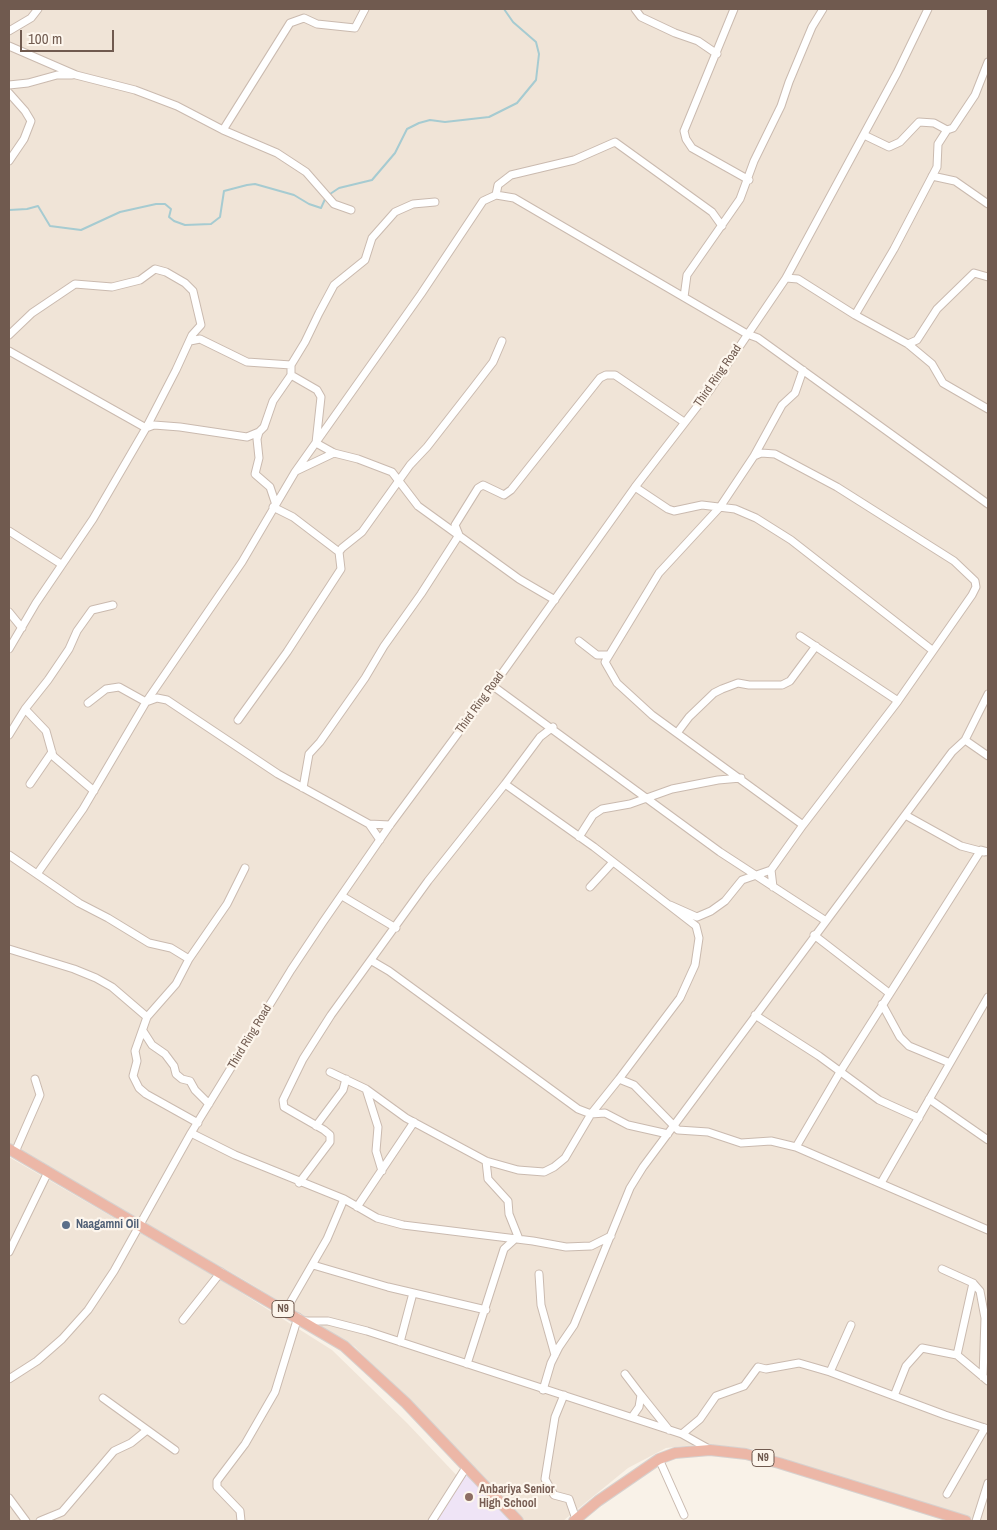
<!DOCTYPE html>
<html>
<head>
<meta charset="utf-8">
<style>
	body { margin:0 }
	#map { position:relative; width:997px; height:1530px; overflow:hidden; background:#f9f2e8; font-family:"Archivo Narrow",sans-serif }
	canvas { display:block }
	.frame { position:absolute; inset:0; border:10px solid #705a4f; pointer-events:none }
	.scale { position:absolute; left:20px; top:30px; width:94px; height:22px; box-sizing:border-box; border:2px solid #705a4f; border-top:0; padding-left:6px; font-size:15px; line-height:18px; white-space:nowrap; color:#705a4f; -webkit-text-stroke:4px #fdf6ed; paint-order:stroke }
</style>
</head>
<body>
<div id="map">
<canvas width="997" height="1530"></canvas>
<div class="frame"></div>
<div class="scale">100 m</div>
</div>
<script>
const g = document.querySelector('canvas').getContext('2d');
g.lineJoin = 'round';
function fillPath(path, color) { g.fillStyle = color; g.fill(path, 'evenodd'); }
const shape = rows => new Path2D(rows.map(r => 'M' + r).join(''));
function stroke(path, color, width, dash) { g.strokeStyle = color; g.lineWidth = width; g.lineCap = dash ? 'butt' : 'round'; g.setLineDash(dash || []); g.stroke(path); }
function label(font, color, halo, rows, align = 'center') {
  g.font = font + ' "Archivo Narrow",sans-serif'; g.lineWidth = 4.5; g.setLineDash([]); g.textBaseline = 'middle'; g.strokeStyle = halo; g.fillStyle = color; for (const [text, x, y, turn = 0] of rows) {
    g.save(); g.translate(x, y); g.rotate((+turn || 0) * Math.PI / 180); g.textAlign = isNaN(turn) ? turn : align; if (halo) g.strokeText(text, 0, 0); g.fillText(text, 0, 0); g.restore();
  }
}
const residential = shape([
	[9,9,988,9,988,1521,981,1521,753,1449,704,1444,666,1448,628,1468,563,1521,523,1521,355,1347,246,1281,9,1146],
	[9,1157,221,1280,332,1350,407,1423,500,1521,9,1521]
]);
const education = shape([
	[466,1472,510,1521,434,1521]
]);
const stream = shape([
	[330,194,339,188,372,180,395,153,407,129,419,123,430,120,445,122,489,117,517,103,536,80,539,54,536,42,513,22,504,9],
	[9,210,27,209,38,206,50,226,81,230,120,212,156,204,165,204,171,209,169,217,174,221,185,225,211,224,220,217,224,191,247,185,255,184,294,195,309,204,321,208,326,197]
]);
const minor = shape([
	[635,9,641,17,675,33,698,41,717,54],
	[734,9,684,131,686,139,692,148,749,180],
	[9,31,31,18,38,9],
	[9,46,76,75,135,90,177,106,223,130,277,153,306,172,334,204,351,210],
	[9,85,28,83,57,75,72,75],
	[9,93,25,111,31,121,24,139,9,161],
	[223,130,290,23,304,18,317,24,355,28,365,9],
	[864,135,889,147,900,142,919,122,934,123,947,130,953,128,975,95,988,62],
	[932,176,955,181,988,204],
	[496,195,498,185,511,175,574,160,615,142,712,212,722,226],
	[786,278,798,279,855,315,908,344,932,364,943,383,988,409],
	[684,297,687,275,740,199,754,161,781,106,789,82,812,27,823,9],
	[855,315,894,249,937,167,938,144,947,130],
	[9,335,32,313,75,284,112,287,140,280,155,269,166,272,185,283,193,291,201,325,192,335,176,370,146,428,93,519,36,603,9,649],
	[190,341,200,339,247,362,291,365],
	[908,344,917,340,937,309,974,273,988,277],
	[9,351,146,428,154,425,180,427,247,437,259,432],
	[291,375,317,390,321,397,316,443,334,453,358,459,392,472,418,506,519,579,555,600],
	[754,456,782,405,795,393,803,370],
	[296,471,334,453],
	[635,487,668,509,674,511,702,505,735,509,756,518,791,540,932,650],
	[275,502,270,487,255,474,259,458,257,439,259,432,264,427,273,401,291,375,291,365,305,342,319,313,334,285,365,260,372,238,395,212,413,204,435,202],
	[273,507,293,517,339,552],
	[9,531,61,564],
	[9,612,22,628],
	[800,636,898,701],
	[579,641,597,655,608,655],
	[493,686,720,852,826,921],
	[88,703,106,689,119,687,146,702,157,698,167,700,278,774,369,824,380,840],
	[25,709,46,731,53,756,94,791],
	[238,720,287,652,341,569,339,552,342,548,362,532,410,465,427,447,473,388,493,362,502,341],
	[677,733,689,717,714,693,722,689,738,683,749,685,782,685,790,681,816,646],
	[9,735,25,709,48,680,69,649,77,631,92,610,113,605],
	[965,740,988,756],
	[30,784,52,752],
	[303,788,309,754,320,742,365,678,384,646,421,594,459,535,455,525,478,488,483,485,504,495,511,490,600,378,606,375,615,375,684,422],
	[907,816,961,846,984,852],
	[369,824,390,825],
	[579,837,593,815,602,809,630,804,672,789,718,780,741,778],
	[9,855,79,903,108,918,149,943,171,948,189,959],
	[771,870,773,887],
	[37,874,83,809,146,702,242,562,295,472,421,294,483,201,496,195,514,198,747,334,758,338,988,504],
	[590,887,613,862],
	[342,896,396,928],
	[670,905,697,917,711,911,725,901,742,880,771,870,803,825,652,715,617,683,605,662,659,573,720,507,754,456,761,453,775,454,837,487,954,561,975,581,976,587,972,595,898,701,803,825],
	[814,935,889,993],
	[9,949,74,969,96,978,112,987,147,1017],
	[372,961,389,971,578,1109,591,1114,619,1079,680,998,695,965,699,938,696,926,594,847,505,784],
	[882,1004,900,1037,909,1046,950,1063],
	[755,1015,819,1056,879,1100,919,1118],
	[143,1031,152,1045,165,1054,174,1066,176,1074,182,1079,190,1081,195,1090,209,1104],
	[330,1072,366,1089,406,1118,486,1161,518,1170,544,1172,554,1167,565,1158,591,1114,605,1113,628,1125,668,1134],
	[619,1079,634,1085,678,1130,708,1132,741,1143,771,1141,796,1147,988,1230],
	[366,1089,378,1127,376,1151,382,1171],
	[929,1099,988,1140],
	[198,1123,146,1094,139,1088,133,1076,137,1061,135,1051,147,1017,176,984,189,959,227,904,245,868],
	[316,1126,343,1090,346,1079],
	[191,1133,235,1155,344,1199,377,1218,403,1225,533,1241,566,1247,591,1246,611,1236],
	[796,1147,840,1072,981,850,988,852],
	[15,1152,40,1095,35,1079],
	[486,1161,488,1179,508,1201,509,1214,519,1239],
	[299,1183,330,1142,330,1135,324,1130,284,1107,283,1100,303,1059,331,1015,428,881,505,784,540,737,553,727],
	[881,1183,988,997],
	[357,1207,414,1122],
	[9,1252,48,1172],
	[313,1265,388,1287,486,1310],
	[942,1269,973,1283,980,1291,985,1318,983,1377],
	[539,1274,541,1305,555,1355],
	[286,1310,327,1239,344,1199],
	[183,1320,221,1272],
	[304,1321,328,1321,367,1331,682,1434,709,1449],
	[400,1342,413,1293],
	[957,1355,973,1283],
	[467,1364,504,1249,515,1239],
	[830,1372,851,1325],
	[625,1374,641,1395,639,1407,632,1417],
	[9,1379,37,1361,62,1339,88,1310,114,1271,191,1133,291,970,323,922,390,825,493,686,635,487,710,390,786,278,897,73,928,9],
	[543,1390,551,1363,559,1347,574,1325,630,1188,643,1167,952,752,965,740,988,694],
	[564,1395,555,1417,545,1479,554,1495,569,1499,576,1519],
	[641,1395,669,1430],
	[894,1396,906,1366,922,1348,957,1355,988,1381],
	[103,1398,175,1450],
	[682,1434,700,1419,716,1396,744,1386,758,1367,766,1369,799,1363,830,1372,945,1415,988,1429],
	[659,1459,684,1515],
	[947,1494,985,1428],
	[9,1498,26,1521],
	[40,1521,62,1512,114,1451,131,1443,147,1430],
	[241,1521,240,1511,217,1487,217,1481,245,1444,275,1392,298,1317],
	[432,1521,467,1466],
	[976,1521,988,1483]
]);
const highway = shape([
	[9,1149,344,1346,406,1403,518,1521],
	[574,1521,598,1501,659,1459,675,1453,710,1450,746,1454,779,1463,966,1521]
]);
const markers = [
	[66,1225,5,"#5c6f8a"],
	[469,1497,5,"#8d6e63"]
];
const shields = [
	[283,1309,22],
	[763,1458,22]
];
const shieldNames = [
	["N9",283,1309],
	["N9",763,1458]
];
const streetNames = [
	["Third Ring Road",718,376,-55],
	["Third Ring Road",480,703,-54],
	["Third Ring Road",250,1037,-59]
];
const serviceNames = [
	["Naagamni Oil",76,1225]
];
const educationNames = [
	["Anbariya Senior",479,1490],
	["High School",479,1504]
];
fillPath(residential, '#f0e4d7');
fillPath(education, '#efe4f6');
stroke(stream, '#a6cbd1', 2);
stroke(minor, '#cabaaf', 9);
stroke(highway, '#d7d1ce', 12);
stroke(minor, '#fff', 7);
stroke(highway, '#ecb7a7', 10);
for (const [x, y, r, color] of markers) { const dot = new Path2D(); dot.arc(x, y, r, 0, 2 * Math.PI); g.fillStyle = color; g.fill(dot); stroke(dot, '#fdf6ed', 2); }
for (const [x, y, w] of shields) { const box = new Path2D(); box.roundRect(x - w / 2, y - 8.5, w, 17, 4); g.fillStyle = '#fdf6ed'; g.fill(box); stroke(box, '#705a4f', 1); }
label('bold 11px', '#705a4f', null, shieldNames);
label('12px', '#705a4f', '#fdf6ed', streetNames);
label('bold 12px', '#4e5e75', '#fdf6ed', serviceNames, 'left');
label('bold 12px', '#785e54', '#fdf6ed', educationNames, 'left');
</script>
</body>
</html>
